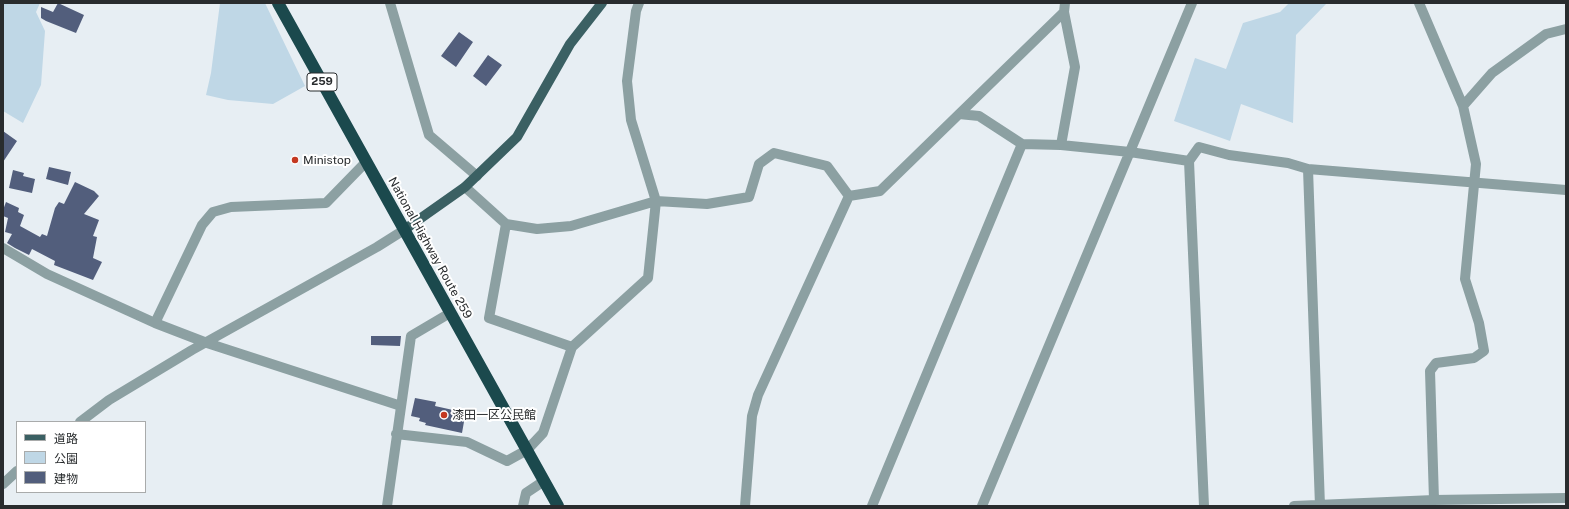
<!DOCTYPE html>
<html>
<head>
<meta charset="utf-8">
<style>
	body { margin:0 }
	#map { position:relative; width:1569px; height:509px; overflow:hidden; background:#e7eef3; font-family:"Public Sans","Noto Sans JP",sans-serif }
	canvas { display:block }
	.frame { position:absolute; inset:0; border:4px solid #292c2e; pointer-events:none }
	.legend { position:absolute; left:16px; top:421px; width:130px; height:72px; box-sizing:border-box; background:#fff; border:1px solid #a9abab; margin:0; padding:5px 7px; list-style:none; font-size:12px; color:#292c2e }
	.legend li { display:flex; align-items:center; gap:8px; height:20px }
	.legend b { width:20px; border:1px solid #a9abab }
</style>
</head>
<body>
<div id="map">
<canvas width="1569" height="509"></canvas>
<div class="frame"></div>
<ul class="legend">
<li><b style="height:5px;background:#3b6063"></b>道路</li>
<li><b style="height:11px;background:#bfd7e6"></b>公園</li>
<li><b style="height:11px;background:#525e7c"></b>建物</li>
</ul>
</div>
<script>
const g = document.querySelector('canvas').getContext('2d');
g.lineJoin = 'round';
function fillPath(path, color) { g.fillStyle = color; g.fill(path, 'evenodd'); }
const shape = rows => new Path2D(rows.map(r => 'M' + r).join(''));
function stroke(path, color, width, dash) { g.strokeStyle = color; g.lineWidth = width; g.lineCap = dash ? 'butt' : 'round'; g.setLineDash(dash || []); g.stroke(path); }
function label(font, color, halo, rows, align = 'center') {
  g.font = font + ' "Public Sans","Noto Sans JP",sans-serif'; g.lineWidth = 4; g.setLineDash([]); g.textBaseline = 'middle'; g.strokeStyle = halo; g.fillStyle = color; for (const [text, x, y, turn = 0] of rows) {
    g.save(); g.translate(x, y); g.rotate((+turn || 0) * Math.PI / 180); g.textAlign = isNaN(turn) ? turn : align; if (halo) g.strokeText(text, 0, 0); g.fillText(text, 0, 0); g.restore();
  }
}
const green = shape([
	[3,3,40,3,36,12,45,31,41,85,23,123,3,111],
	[220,3,265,3,305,86,273,104,228,100,206,95,211,73],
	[1289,3,1327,3,1296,35,1293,123,1241,104,1230,141,1174,121,1195,58,1226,69,1243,23,1280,12]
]);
const building = shape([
	[58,3,84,15,76,33,46,21,41,18,41,7,53,12],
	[459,32,473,42,456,67,441,56],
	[488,55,502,65,486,86,473,76],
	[3,131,17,141,3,162],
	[49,167,71,172,68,185,46,179],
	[13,170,24,173,23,176,35,179,32,193,9,188],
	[75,182,94,191,99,196,84,214,99,220,93,236,97,237,93,258,102,262,93,280,54,265,55,261,32,249,29,255,15,248,7,243,12,234,5,232,8,218,3,216,3,210,6,202,19,208,18,212,24,215,20,226,40,237,42,234,47,236,55,208,59,202,64,204],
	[371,336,401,336,400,346,371,345],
	[415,398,436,402,435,406,462,412,461,415,465,416,462,433,425,425,426,423,419,421,420,418,411,416]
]);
const minor = shape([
	[390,3,429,135,477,176],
	[1419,3,1463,106,1476,164,1465,279,1479,323,1484,351,1474,358,1436,363,1430,371,1434,500],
	[1463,106,1492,73,1546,34,1566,29],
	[959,114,979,116,1022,144,1061,145,1130,152,1189,161],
	[1061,145,1075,67,1064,12,1065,3],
	[1308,169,1320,506],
	[465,187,506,224,537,229,571,226,656,201,707,204,749,197,759,164,774,153,827,166,849,196],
	[849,196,880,191,1064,12],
	[506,224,489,318,572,347],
	[3,248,47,274,155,323,207,343,401,406],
	[155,323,202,225,213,212,231,207,326,203,366,162],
	[80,422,109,400,192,350,377,247,404,230],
	[396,434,467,442,507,461,527,450,543,433,572,347,648,278,656,201,631,120,627,81,636,11,639,3],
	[3,484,17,471],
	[387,506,411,336,450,313],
	[523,506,526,493,544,481],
	[745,506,752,416,758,395,849,196],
	[872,506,1022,144],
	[982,506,1192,3],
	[1204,506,1189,161,1199,147,1229,155,1288,163,1308,169,1566,190],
	[1294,506,1434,500,1566,498]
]);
const major = shape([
	[404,230,465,187,517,137,570,44,602,3]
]);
const highway = shape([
	[278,3,558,506]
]);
const markers = [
	[295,160,4,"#c43820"],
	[444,415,4,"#c43820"]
];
const shields = [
	[322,82,30]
];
const shieldNames = [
	["259",322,82]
];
const poiNames = [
	["Ministop",303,160],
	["漆田一区公民館",452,415]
];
const streetNames = [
	["National Highway Route 259",430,248,61]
];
fillPath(green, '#bfd7e6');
fillPath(building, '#525e7c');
stroke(minor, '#8ca0a2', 10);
stroke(major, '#3b6063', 10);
stroke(highway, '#1b494d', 12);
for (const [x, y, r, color] of markers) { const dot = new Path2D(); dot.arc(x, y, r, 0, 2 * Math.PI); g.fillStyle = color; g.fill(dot); stroke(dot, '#fff', 1.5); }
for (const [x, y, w] of shields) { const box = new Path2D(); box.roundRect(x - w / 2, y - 9, w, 18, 3); g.fillStyle = '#fff'; g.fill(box); stroke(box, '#292c2e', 1); }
label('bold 11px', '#292c2e', null, shieldNames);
label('12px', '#292c2e', '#fff', poiNames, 'left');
label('12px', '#292c2e', '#fff', streetNames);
</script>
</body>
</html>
